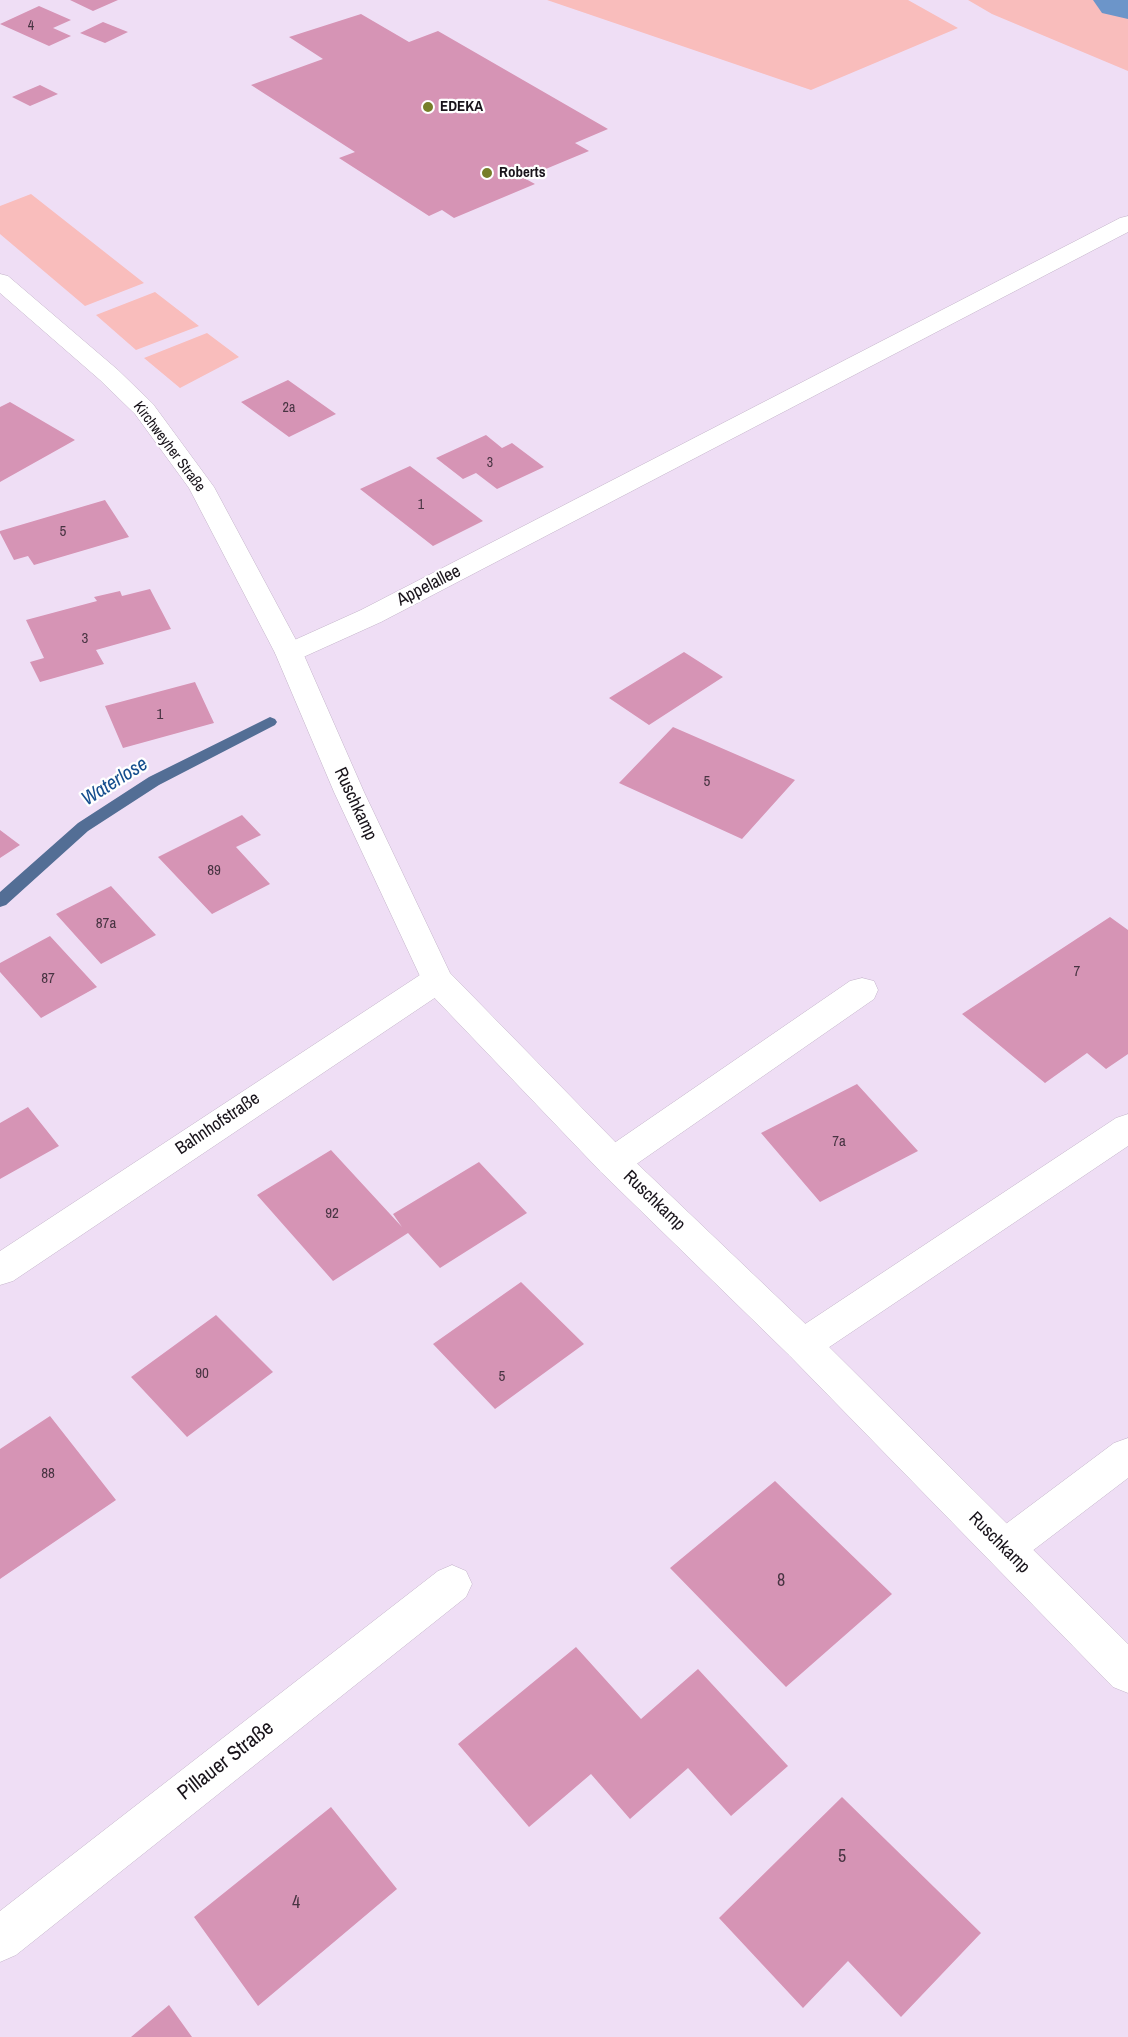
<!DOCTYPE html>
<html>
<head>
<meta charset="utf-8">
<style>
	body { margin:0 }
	canvas { display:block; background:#efdef5 }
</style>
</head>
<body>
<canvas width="1128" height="2037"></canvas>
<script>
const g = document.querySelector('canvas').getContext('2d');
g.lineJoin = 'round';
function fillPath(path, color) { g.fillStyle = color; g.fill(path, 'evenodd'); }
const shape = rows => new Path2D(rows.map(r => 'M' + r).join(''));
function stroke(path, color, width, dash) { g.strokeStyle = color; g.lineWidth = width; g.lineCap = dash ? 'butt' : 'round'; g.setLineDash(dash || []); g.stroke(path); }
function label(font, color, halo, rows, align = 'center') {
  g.font = font + ' "Archivo Narrow",sans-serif'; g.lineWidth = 4.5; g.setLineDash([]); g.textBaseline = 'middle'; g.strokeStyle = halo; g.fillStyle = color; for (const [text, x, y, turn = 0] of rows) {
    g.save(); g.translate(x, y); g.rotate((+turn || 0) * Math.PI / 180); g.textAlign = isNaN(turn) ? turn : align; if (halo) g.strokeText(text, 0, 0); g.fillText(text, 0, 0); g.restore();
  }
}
const green = shape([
	[547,0,908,0,958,28,811,90],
	[968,0,1128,0,1128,71,992,14],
	[31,194,144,283,85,306,0,234,0,206],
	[155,292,199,326,136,350,96,315],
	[207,333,239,357,180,388,144,358]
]);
const stream = shape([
	[270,717,275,719,277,722,275,725,159,785,88,831,6,905,0,907,0,892,78,823,149,777,270,717]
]);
const river = shape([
	[1093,0,1128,0,1128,19,1102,13,1093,0]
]);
const building = shape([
	[70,0,118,0,93,11],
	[39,6,71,20,53,28,71,36,49,46,0,24],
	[361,14,409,42,438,31,608,129,575,143,589,151,524,178,535,184,454,218,442,210,429,216,339,158,355,152,251,85,323,59,289,37],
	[103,22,128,32,105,43,80,33],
	[40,85,58,94,30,106,12,97],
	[288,380,336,414,289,437,241,402],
	[10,402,75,440,0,482,0,407],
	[486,435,502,448,512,443,544,467,497,489,476,473,463,479,436,458],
	[410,466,483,521,433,546,360,489],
	[105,500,129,537,34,565,28,556,14,560,0,533,0,531],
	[150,589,171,629,96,650,104,664,40,682,30,662,44,658,26,620,97,601,94,597,120,591,122,596],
	[684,652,723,677,649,725,609,698],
	[195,682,214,723,123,748,105,706],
	[673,727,795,780,742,839,619,783],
	[242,815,261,835,236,847,270,884,212,914,158,857],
	[0,830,20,845,0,858],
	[111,886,156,935,101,964,56,914],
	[1110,917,1128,930,1128,1054,1106,1069,1087,1053,1045,1083,962,1014],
	[50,936,97,987,41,1018,0,972,0,963],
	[857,1084,918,1151,820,1202,761,1133],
	[28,1107,59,1146,0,1179,0,1123],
	[331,1150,402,1227,393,1214,479,1162,527,1213,440,1268,408,1233,333,1281,257,1195],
	[521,1282,584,1344,495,1409,433,1344],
	[216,1315,273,1372,187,1437,131,1377],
	[50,1416,116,1500,0,1579,0,1449],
	[775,1481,892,1594,786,1687,670,1568],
	[576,1647,641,1719,698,1669,788,1766,731,1816,688,1768,630,1819,591,1774,529,1827,458,1744],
	[842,1797,981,1933,901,2017,848,1961,803,2008,719,1918],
	[331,1807,397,1889,258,2006,194,1917],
	[169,2005,192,2037,131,2037]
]);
const minor = shape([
	[1128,216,1128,232,381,622,299,659,289,662,279,659,275,653,279,647,361,610,1120,218,1128,216],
	[437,968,448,971,453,980,448,989,13,1281,0,1285,0,1251,426,971,437,968],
	[862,978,874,981,878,990,874,999,625,1172,613,1176,601,1172,596,1162,601,1152,850,981,862,978],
	[1128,1114,1128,1146,816,1356,803,1361,790,1356,784,1345,790,1334,1116,1118,1128,1114],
	[1128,1438,1128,1478,1019,1561,1005,1566,991,1561,985,1548,991,1535,1114,1443,1128,1438],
	[452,1565,466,1571,472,1584,466,1597,16,1955,0,1962,0,1911,438,1571,452,1565]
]);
const major = shape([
	[0,274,8,276,118,370,153,404,214,487,303,653,364,792,450,973,625,1152,816,1334,1128,1644,1128,1693,1113,1687,790,1356,601,1172,426,989,334,792,275,653,189,488,135,414,100,380,0,293,0,274]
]);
const markers = [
	[428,107,6,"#767e29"],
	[487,173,6,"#767e29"]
];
const farNumbernames = [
	["4",31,26],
	["2a",289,408],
	["3",490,463],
	["1",421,505]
];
const farPoinames = [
	["EDEKA",440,107],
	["Roberts",499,173]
];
const farStreetnames = [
	["Kirchweyher Straße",169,447,53]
];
const numberNames = [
	["5",63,532],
	["3",85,639],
	["1",160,715],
	["5",707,782],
	["89",214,871],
	["87a",106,924],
	["7",1077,972],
	["87",48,979],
	["7a",839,1142],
	["92",332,1214],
	["90",202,1374],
	["5",502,1377],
	["88",48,1474]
];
const streetNames = [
	["Appelallee",429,586,-27],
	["Ruschkamp",355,804,65],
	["Bahnhofstraße",218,1124,-34],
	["Ruschkamp",654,1201,44],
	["Ruschkamp",999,1543,45]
];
const nearNumbernames = [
	["8",781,1581],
	["5",842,1857],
	["4",296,1903]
];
const waterNames = [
	["Waterlose",115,782,-32]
];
const nearStreetnames = [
	["Pillauer Straße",226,1761,-38]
];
fillPath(green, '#f9bdbc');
fillPath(stream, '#536e95');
fillPath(river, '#6c95c9');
fillPath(building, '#d694b5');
stroke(minor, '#c3b3c9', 1);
stroke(major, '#c3b3c9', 1);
fillPath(minor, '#fff');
fillPath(major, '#fff');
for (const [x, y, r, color] of markers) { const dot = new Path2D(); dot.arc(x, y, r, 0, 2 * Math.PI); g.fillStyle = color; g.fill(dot); stroke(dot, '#fff', 2); }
label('14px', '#483442', null, farNumbernames);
label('bold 15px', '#19141b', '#fff', farPoinames, 'left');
label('15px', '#19141b', '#fff', farStreetnames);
label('15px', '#483442', null, numberNames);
label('18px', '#19141b', '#fff', streetNames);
label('18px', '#483442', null, nearNumbernames);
label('italic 20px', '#154e8e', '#fff', waterNames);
label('21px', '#19141b', '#fff', nearStreetnames);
</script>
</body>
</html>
